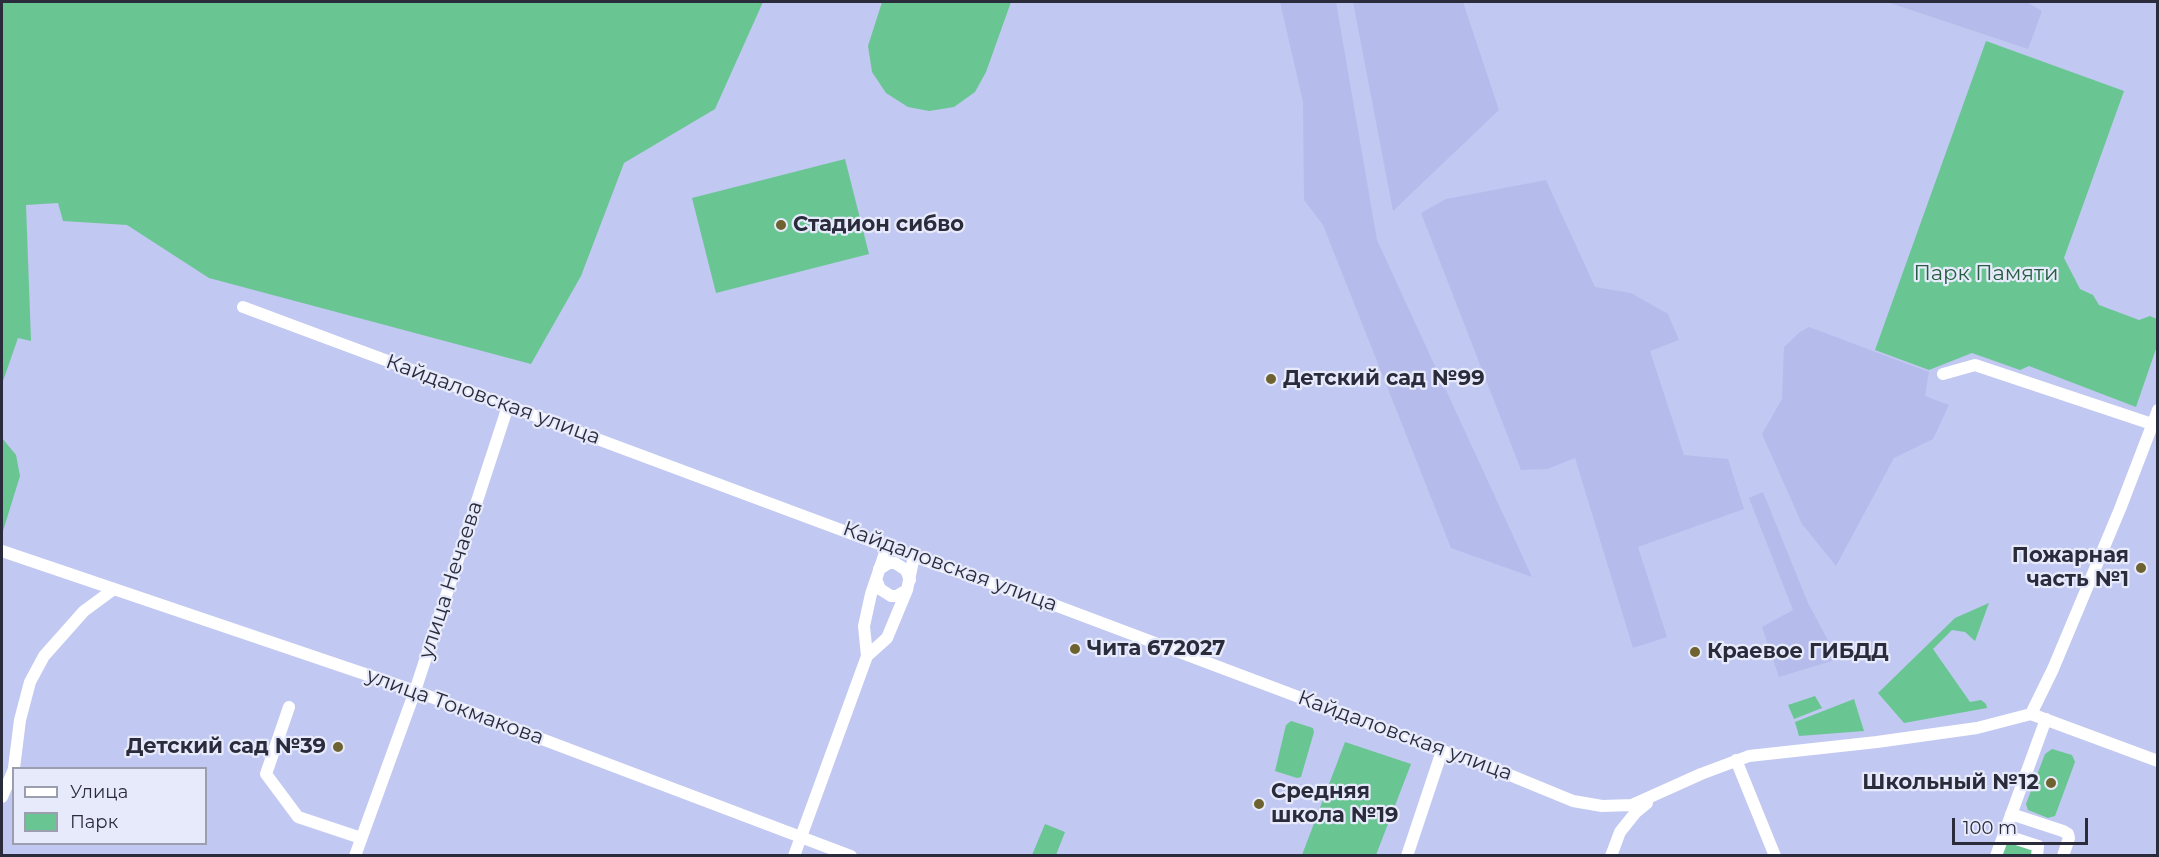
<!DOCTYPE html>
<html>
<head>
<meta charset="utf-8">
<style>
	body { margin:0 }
	#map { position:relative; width:2159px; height:857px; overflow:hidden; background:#c1c8f1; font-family:Montserrat,sans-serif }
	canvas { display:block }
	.frame { position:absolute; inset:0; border:3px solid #2a2c3c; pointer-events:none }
	.legend { position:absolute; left:12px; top:767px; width:195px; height:78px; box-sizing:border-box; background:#e7eafb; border:2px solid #9b9eaf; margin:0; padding:8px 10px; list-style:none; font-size:18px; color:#2a2c3c }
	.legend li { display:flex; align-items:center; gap:12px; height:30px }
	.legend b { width:30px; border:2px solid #9b9eaf }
	.scale { position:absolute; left:1952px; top:818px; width:136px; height:27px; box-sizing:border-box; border:3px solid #2a2c3c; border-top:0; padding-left:8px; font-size:18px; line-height:21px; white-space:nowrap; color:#2a2c3c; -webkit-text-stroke:4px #e7eafb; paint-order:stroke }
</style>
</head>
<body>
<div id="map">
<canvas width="2159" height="857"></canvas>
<div class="frame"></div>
<ul class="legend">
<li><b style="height:8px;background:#fff"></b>Улица</li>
<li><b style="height:16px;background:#69c693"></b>Парк</li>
</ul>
<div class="scale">100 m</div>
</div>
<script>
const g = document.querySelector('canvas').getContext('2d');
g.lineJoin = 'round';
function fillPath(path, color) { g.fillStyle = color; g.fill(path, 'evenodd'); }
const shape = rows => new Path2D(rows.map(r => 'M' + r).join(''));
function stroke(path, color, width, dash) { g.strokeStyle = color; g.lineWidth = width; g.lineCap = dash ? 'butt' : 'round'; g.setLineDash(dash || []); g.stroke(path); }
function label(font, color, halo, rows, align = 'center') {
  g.font = font + ' Montserrat,sans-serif'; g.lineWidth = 4.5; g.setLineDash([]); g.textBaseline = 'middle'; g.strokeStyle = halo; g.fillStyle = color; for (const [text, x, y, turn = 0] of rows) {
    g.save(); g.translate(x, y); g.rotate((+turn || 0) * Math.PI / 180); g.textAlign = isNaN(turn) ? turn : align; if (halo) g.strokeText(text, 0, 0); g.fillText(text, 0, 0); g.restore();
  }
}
const built = shape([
	[1280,2,1336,2,1377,240,1532,577,1451,548,1323,225,1304,200,1303,102],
	[1353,2,1463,2,1499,110,1393,211],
	[1887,2,2027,2,2042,11,2028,49],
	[1546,180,1595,287,1631,293,1668,314,1679,340,1650,351,1684,455,1728,459,1744,509,1638,547,1667,637,1633,648,1575,458,1547,469,1521,470,1421,213,1446,199],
	[1809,327,1929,372,1925,396,1949,405,1933,439,1894,458,1836,566,1802,524,1762,434,1782,399,1784,347,1800,332],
	[1763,492,1808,603,1838,659,1779,677,1762,627,1793,610,1749,498]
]);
const green = shape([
	[2,2,763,2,715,109,624,163,581,276,531,364,209,278,127,225,63,221,58,203,26,205,31,341,18,338,2,384],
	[882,2,1011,2,986,72,975,92,954,107,929,111,908,107,886,93,872,72,868,46],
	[1986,41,2124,91,2064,258,2080,289,2093,295,2099,305,2139,320,2150,316,2157,319,2157,346,2136,407,2029,366,2020,370,1972,353,1929,370,1875,350],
	[845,159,869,254,716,293,692,198],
	[2,438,16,455,20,476,3,531],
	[1989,603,1975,641,1965,632,1952,630,1933,649,1970,702,1981,700,1986,704,1987,708,1904,723,1878,693,1955,618],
	[1815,696,1822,708,1794,719,1788,705],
	[1854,699,1864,731,1799,736,1795,722],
	[1291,721,1313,728,1314,732,1301,777,1297,778,1275,771,1286,725],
	[1345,742,1411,764,1376,855,1302,855],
	[2052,749,2072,755,2075,762,2055,816,2048,818,2028,810,2026,804,2045,754],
	[1045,824,1065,832,1056,855,1032,855],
	[2005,840,2034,847,2035,855,1999,856]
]);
const minor = shape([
	[243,307,887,547,1057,606,1442,751,1478,762,1573,801,1602,806,1632,805,1701,774,1749,756,1877,742,1977,728,2031,714,2158,761],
	[1943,374,1975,365,2158,426],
	[2,551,415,691,851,856],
	[879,569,889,563,895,563,906,570,910,580],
	[876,579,880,589,891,596,897,596,907,590],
	[867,656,887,638,907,590,914,556],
	[289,707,266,774,298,817,361,838],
	[2031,714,2053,669,2120,509,2158,410],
	[1736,760,1775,856],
	[14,768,20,720,30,682,44,656,84,611,114,589],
	[2,797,14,769],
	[2011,814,2063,831,2068,834,2069,838,2063,856],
	[2004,835,2038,846,2037,856],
	[355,856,415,691,508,406],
	[794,856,867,656,864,626,871,594,887,547],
	[1407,856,1442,751],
	[1611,856,1620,832,1636,812,1647,803],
	[1996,856,2046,719]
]);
const markers = [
	[781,225,6,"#6e6330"],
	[1271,379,6,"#6e6330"],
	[2141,568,6,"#6e6330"],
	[1075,649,6,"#6e6330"],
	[1695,652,6,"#6e6330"],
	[338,747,6,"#6e6330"],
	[2051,783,6,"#6e6330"],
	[1259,804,6,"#6e6330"]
];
const poiNames = [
	["Стадион сибво",793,225],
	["Детский сад №99",1283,379],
	["Пожарная",2129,556,"right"],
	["часть №1",2129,580,"right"],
	["Чита 672027",1087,649],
	["Краевое ГИБДД",1707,652],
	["Детский сад №39",326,747,"right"],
	["Школьный №12",2039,783,"right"],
	["Средняя",1271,792],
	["школа №19",1271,816]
];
const parkNames = [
	["Парк Памяти",1986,274]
];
const streetNames = [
	["Кайдаловская улица",493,400,20],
	["Кайдаловская улица",950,567,20],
	["улица Нечаева",451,580,-72],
	["улица Токмакова",455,707,20],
	["Кайдаловская улица",1405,736,20]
];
fillPath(built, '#b5bcec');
fillPath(green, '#69c693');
stroke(minor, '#fff', 12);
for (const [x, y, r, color] of markers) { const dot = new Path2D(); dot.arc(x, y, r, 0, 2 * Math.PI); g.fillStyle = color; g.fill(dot); stroke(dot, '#e7eafb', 2); }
label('bold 21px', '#2a2c3c', '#e7eafb', poiNames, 'left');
label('21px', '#275e41', '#e7eafb', parkNames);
label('21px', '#2a2c3c', '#e7eafb', streetNames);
</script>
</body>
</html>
